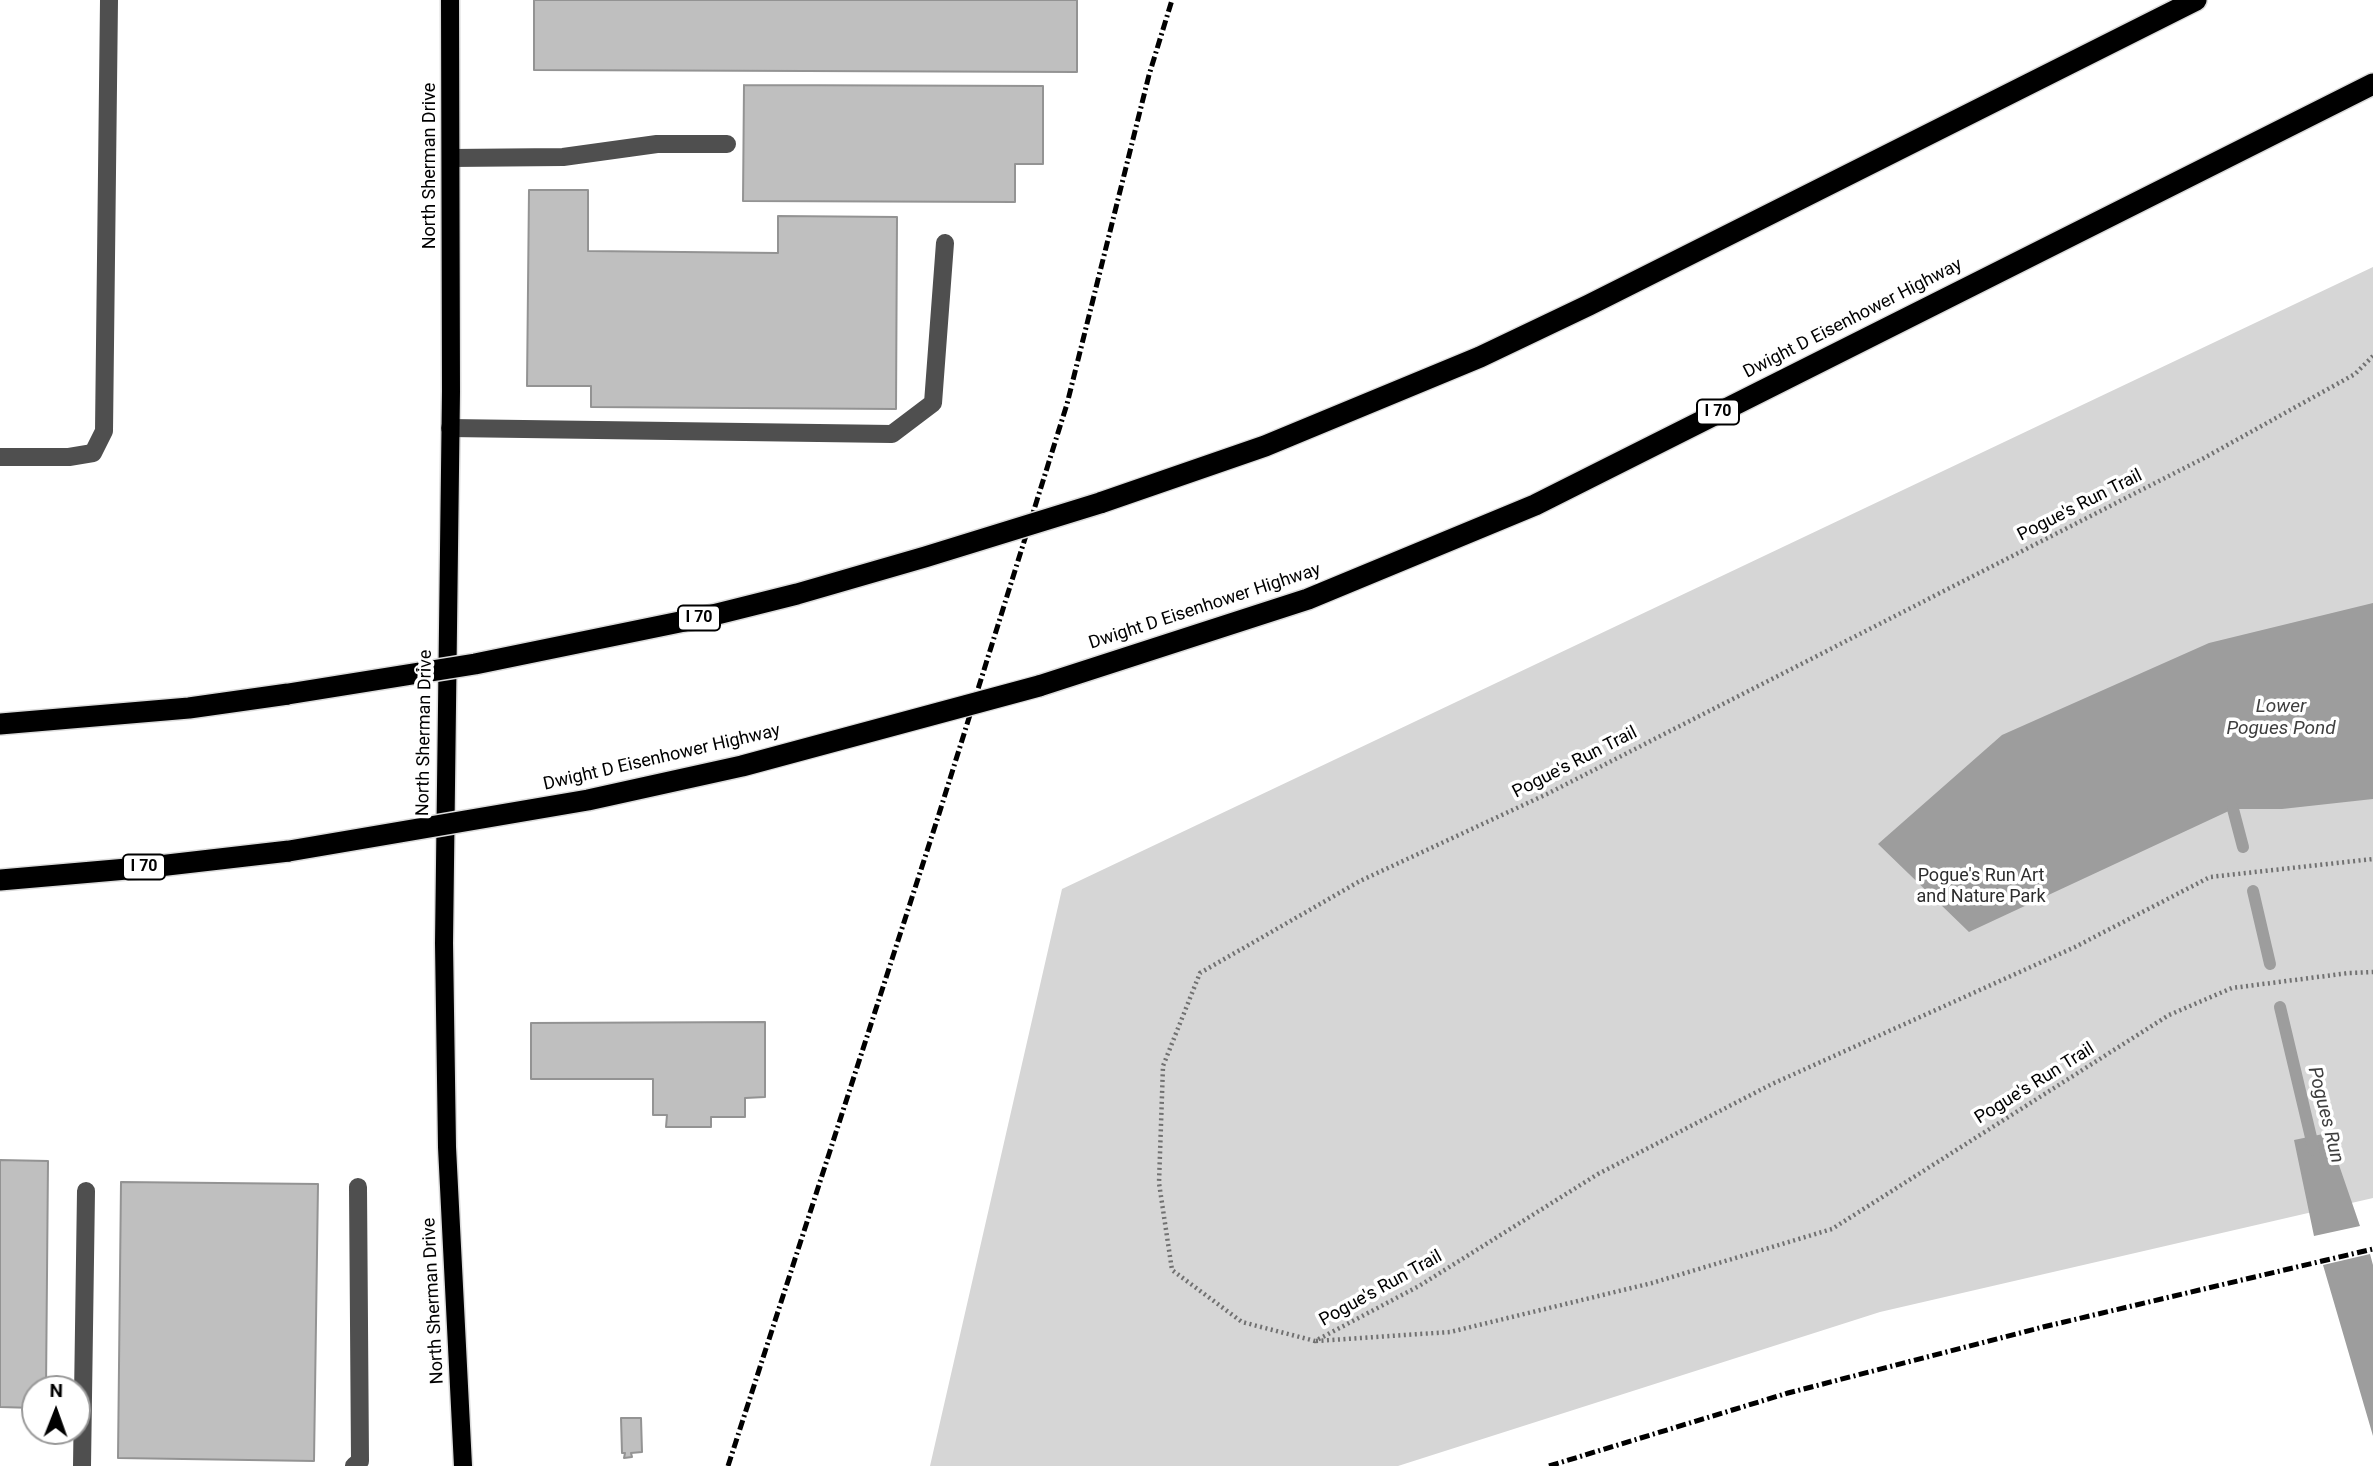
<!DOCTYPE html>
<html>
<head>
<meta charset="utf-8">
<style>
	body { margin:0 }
	#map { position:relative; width:2373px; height:1466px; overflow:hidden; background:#fff; font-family:Roboto,sans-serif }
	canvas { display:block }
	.north { position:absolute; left:21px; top:1375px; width:70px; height:70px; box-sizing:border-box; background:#fff; border:2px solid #999; border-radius:50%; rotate:1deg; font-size:19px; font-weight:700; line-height:28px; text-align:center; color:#000 }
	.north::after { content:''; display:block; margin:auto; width:24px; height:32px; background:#000; clip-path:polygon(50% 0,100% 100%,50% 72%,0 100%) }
</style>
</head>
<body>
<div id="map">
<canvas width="2373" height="1466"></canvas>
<div class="north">N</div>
</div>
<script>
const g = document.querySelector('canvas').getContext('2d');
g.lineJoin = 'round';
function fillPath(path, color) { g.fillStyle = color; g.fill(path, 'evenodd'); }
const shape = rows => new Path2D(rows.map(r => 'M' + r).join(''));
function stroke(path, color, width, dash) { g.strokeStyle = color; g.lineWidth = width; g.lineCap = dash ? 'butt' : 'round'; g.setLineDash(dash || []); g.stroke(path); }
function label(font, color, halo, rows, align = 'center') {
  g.font = font + ' Roboto,sans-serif'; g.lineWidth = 7; g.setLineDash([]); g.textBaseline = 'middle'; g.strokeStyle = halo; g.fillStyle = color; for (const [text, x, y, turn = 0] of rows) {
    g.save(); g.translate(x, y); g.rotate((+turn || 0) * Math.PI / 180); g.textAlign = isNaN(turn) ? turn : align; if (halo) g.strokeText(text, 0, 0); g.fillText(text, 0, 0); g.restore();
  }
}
const green = shape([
	[2373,267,2373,1198,1880,1312,1398,1466,930,1466,1062,889]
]);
const water = shape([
	[2373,603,2373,799,2282,809,2233,809,1969,932,1878,844,2002,735,2209,643],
	[2328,1133,2360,1226,2314,1236,2294,1140],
	[2370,1254,2373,1265,2373,1436,2323,1265]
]);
const stream = shape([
	[2233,809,2243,847],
	[2253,891,2270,964],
	[2280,1007,2314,1150]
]);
const building = shape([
	[534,0,1077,0,1077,72,534,70,534,0],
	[744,85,1043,86,1043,164,1015,164,1015,202,743,201,744,85],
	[529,190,588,190,588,251,778,253,778,216,897,217,896,409,591,407,591,386,527,386,529,190],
	[765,1022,765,1097,745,1098,745,1117,711,1117,711,1127,666,1127,667,1115,653,1115,653,1079,531,1079,531,1023,765,1022],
	[0,1160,48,1161,46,1389,35,1389,35,1408,0,1407,0,1160],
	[121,1182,318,1184,314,1461,118,1458,121,1182],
	[621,1418,641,1418,642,1452,631,1453,632,1457,624,1458,625,1453,622,1453,621,1418]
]);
const path = shape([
	[2373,356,2355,374,2204,458,1547,794,1360,881,1200,973,1163,1066,1159,1183,1172,1270,1242,1322,1315,1341,1419,1286,1598,1174,1772,1084,2075,947,2210,877,2373,859],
	[1316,1341,1450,1332,1652,1283,1832,1229,2169,1015,2232,988,2349,973,2373,972]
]);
const minor = shape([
	[451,158,563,157,657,144,727,144],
	[450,428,892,434,933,403,945,243],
	[0,457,69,457,93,453,104,431,109,0],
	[82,1466,86,1191],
	[354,1466,360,1461,358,1187]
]);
const major = shape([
	[450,0,451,391,444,943,447,1147,463,1466]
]);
const highway = shape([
	[1100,503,1265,446,1480,357,1589,305,2196,0],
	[1039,686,1308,599,1535,505,2373,84],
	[0,724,189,708,288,694],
	[0,880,150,867,289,851]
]);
const rail = shape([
	[728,1466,939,814,1067,404,1149,75,1172,0],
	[1549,1466,1788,1393,2043,1327,2373,1249]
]);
const highwayBridge = shape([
	[288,694,475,664,709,616,797,594,925,557,1100,503],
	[289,851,588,800,742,766,1039,686]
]);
const shields = [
	[1718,412,42],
	[699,618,42],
	[144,867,42]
];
const shieldNames = [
	["I 70",1718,412],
	["I 70",699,618],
	["I 70",144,867]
];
const streetNames = [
	["North Sherman Drive",430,166,-90],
	["Dwight D Eisenhower Highway",1853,319,-27],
	["Pogue's Run Trail",2080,506,-27],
	["Dwight D Eisenhower Highway",1205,607,-18],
	["North Sherman Drive",425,733,-89],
	["Dwight D Eisenhower Highway",662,758,-13],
	["Pogue's Run Trail",1575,763,-27],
	["Pogue's Run Trail",2035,1084,-32],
	["Pogue's Run Trail",1381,1289,-29],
	["North Sherman Drive",434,1301,-93]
];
const parkNames = [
	["Pogue's Run Art",1981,876],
	["and Nature Park",1981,897]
];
const waterNames = [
	["Lower",2281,707],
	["Pogues Pond",2281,729],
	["Pogues Run",2325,1115,76]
];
fillPath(green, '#d6d6d6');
fillPath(water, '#9d9d9d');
stroke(stream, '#9d9d9d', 12);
fillPath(building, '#bfbfbf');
stroke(building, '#939393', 2);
stroke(major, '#dbdbdb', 21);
stroke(highway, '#dbdbdb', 24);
stroke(path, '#717171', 4.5, [2, 3.5]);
stroke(minor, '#4f4f4f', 18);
stroke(major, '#000', 18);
stroke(highway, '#000', 21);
stroke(rail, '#000', 5, [10, 3.5, 2, 3.5]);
stroke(highwayBridge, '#dbdbdb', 24, []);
stroke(highwayBridge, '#000', 21);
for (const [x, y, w] of shields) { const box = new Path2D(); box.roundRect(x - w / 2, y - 12.5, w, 25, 5); g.fillStyle = '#fff'; g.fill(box); stroke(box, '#000', 2); }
label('bold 16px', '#000', null, shieldNames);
label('18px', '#000', '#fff', streetNames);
label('18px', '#2d2d2d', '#fff', parkNames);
label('italic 19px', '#3e3e3e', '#fff', waterNames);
</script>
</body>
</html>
